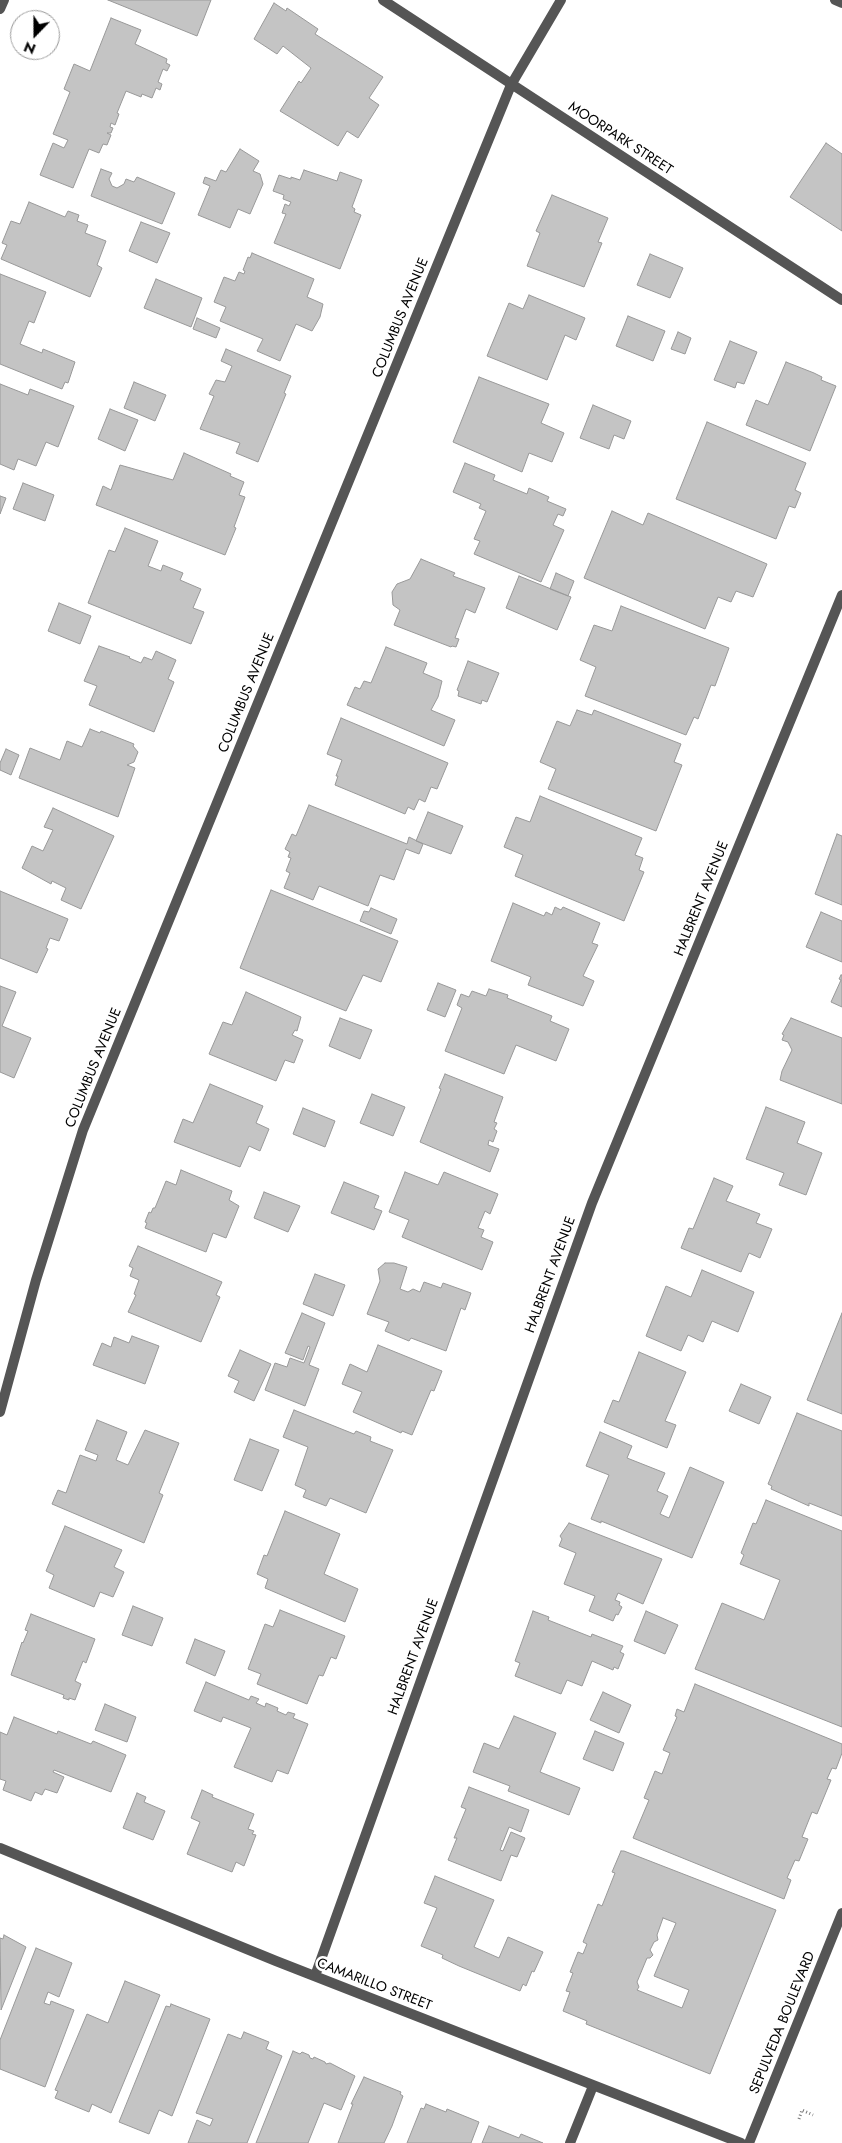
<!DOCTYPE html>
<html>
<head>
<meta charset="utf-8">
<style>
	body { margin:0 }
	#map { position:relative; width:842px; height:2143px; overflow:hidden; background:#fff; font-family:Jost,sans-serif }
	canvas { display:block }
	.north { position:absolute; left:10px; top:10px; width:50px; height:50px; box-sizing:border-box; background:#fff; border:1px solid #999; border-radius:50%; rotate:202deg; font-size:14px; font-weight:700; line-height:20px; text-align:center; color:#000 }
	.north::after { content:''; display:block; margin:auto; width:18px; height:22px; background:#000; clip-path:polygon(50% 0,100% 100%,50% 72%,0 100%) }
</style>
</head>
<body>
<div id="map">
<canvas width="842" height="2143"></canvas>
<div class="north">N</div>
</div>
<script>
const g = document.querySelector('canvas').getContext('2d');
g.lineJoin = 'round';
function fillPath(path, color) { g.fillStyle = color; g.fill(path, 'evenodd'); }
const shape = rows => new Path2D(rows.map(r => 'M' + r).join(''));
function stroke(path, color, width, dash) { g.strokeStyle = color; g.lineWidth = width; g.lineCap = dash ? 'butt' : 'round'; g.setLineDash(dash || []); g.stroke(path); }
function label(font, color, halo, rows, align = 'center') {
  g.font = font + ' Jost,sans-serif'; g.lineWidth = 5; g.setLineDash([]); g.textBaseline = 'middle'; g.strokeStyle = halo; g.fillStyle = color; for (const [text, x, y, turn = 0] of rows) {
    g.save(); g.translate(x, y); g.rotate((+turn || 0) * Math.PI / 180); g.textAlign = isNaN(turn) ? turn : align; if (halo) g.strokeText(text, 0, 0); g.fillText(text, 0, 0); g.restore();
  }
}
const building = shape([
	[108,0,211,0,197,36,108,0],
	[274,3,286,11,287,8,318,29,315,34,383,77,369,98,379,105,358,138,347,131,338,146,280,111,299,81,301,83,311,68,283,46,277,54,254,39,274,3],
	[111,18,141,30,135,44,167,59,166,63,170,65,167,71,163,69,158,82,162,84,160,90,156,88,152,98,142,94,141,97,126,91,117,113,119,114,115,125,111,123,110,127,113,128,111,133,107,133,111,135,107,145,103,144,99,153,89,149,73,188,40,175,53,143,64,148,68,140,53,134,70,92,64,89,74,64,90,71,111,18],
	[826,143,842,154,842,231,790,197,826,143],
	[240,149,259,161,253,171,260,174,263,184,250,214,238,209,230,228,198,215,210,186,203,183,205,177,216,181,221,170,226,172,240,149],
	[101,169,112,173,109,179,112,186,117,188,124,184,126,179,134,182,137,177,175,193,162,224,91,196,101,169],
	[304,170,337,181,340,172,362,180,352,207,355,209,354,212,361,215,340,269,274,243,286,214,282,213,285,204,289,206,291,202,283,199,284,195,273,191,279,175,291,179,291,177,300,180,304,170],
	[552,195,608,218,598,242,602,243,584,287,527,266,540,233,536,231,552,195],
	[29,202,65,217,68,211,79,215,77,221,88,225,85,233,106,241,97,265,102,268,90,297,1,259,7,245,2,243,11,221,20,224,29,202],
	[141,222,170,233,157,263,129,251,141,222],
	[252,253,314,279,307,297,323,304,320,317,312,331,296,324,280,361,257,351,263,339,220,321,226,307,214,302,224,277,235,281,239,272,244,274,245,271,243,270,248,257,250,258,252,253],
	[650,254,683,268,670,298,637,285,650,254],
	[0,274,46,292,34,323,29,321,20,344,42,353,43,349,75,362,68,383,65,382,62,389,0,364,0,274],
	[156,279,202,298,191,327,144,308,156,279],
	[529,295,585,318,576,340,565,335,547,380,487,356,509,303,523,309,529,295],
	[628,316,665,331,653,361,616,346,628,316],
	[197,318,220,328,216,338,193,329,197,318],
	[678,332,691,338,685,354,671,349,678,332],
	[730,341,757,352,744,384,737,382,735,388,714,380,730,341],
	[226,349,291,376,284,393,286,394,258,462,236,453,240,443,200,429,214,396,209,394,216,380,225,382,232,366,221,361,226,349],
	[786,362,814,373,822,377,821,380,836,386,810,451,746,425,756,400,768,405,786,362],
	[479,377,549,404,541,423,564,433,552,462,529,453,522,472,453,442,479,377],
	[134,382,166,395,155,421,124,408,134,382],
	[0,384,28,395,30,389,74,406,58,447,46,442,36,466,18,459,14,470,0,464,0,384],
	[593,405,631,421,624,439,614,435,609,449,580,438,593,405],
	[110,409,138,420,125,451,98,439,110,409],
	[707,422,806,463,795,490,801,493,795,508,789,506,776,539,676,499,707,422],
	[184,453,231,474,230,476,244,482,239,495,245,497,234,527,236,528,225,555,96,505,103,486,111,490,120,465,173,480,184,453],
	[465,463,495,475,493,480,527,494,529,488,549,497,547,501,566,509,563,516,558,514,553,525,564,530,541,582,474,554,480,541,474,539,486,511,479,508,481,504,453,492,465,463],
	[23,483,54,495,45,521,13,509,23,483],
	[0,496,6,498,0,514,0,496],
	[612,511,643,525,648,513,767,564,753,597,736,591,731,602,718,597,705,629,584,578,612,511],
	[125,528,158,541,148,566,161,571,163,565,183,573,180,580,201,589,193,608,204,612,191,644,88,603,109,550,115,552,125,528],
	[421,559,455,573,453,576,485,588,475,613,466,609,455,638,459,639,456,647,452,646,451,647,394,625,400,610,393,605,392,592,397,584,410,579,421,559],
	[556,573,574,581,568,596,550,589,556,573],
	[519,576,571,597,557,630,506,608,519,576],
	[59,603,91,616,80,644,48,631,59,603],
	[621,606,729,648,715,686,711,685,698,719,694,717,686,735,585,696,596,667,580,660,594,625,612,631,621,606],
	[99,646,130,657,129,658,141,663,144,657,152,660,156,651,176,660,168,679,174,682,154,732,89,705,97,686,84,681,99,646],
	[386,647,427,663,423,673,442,681,438,697,431,710,455,720,444,746,347,705,355,687,360,689,364,681,371,683,386,647],
	[468,661,499,673,487,702,482,700,481,704,458,696,459,691,457,690,468,661],
	[577,710,592,715,594,710,681,744,674,762,682,765,656,831,548,789,556,769,540,762,557,721,570,726,577,710],
	[341,718,448,763,437,789,431,787,425,802,419,799,414,810,408,807,405,814,335,785,338,776,336,776,342,760,327,754,341,718],
	[90,729,100,733,101,731,134,744,133,746,138,752,134,762,127,765,135,768,118,817,19,778,30,748,60,760,67,741,82,747,90,729],
	[6,749,19,755,11,775,0,770,0,763,6,749],
	[540,796,642,838,635,855,643,858,639,870,644,872,624,921,515,876,523,855,504,847,516,817,530,822,540,796],
	[309,805,407,844,409,837,423,844,419,854,406,849,394,880,380,875,368,906,319,886,313,900,284,888,290,873,286,871,291,858,288,857,290,852,285,849,292,834,296,836,309,805],
	[53,808,114,836,81,909,61,900,66,888,52,881,51,884,22,868,32,846,43,851,53,830,44,827,53,808],
	[428,812,463,826,451,854,416,841,428,812],
	[837,834,842,836,842,905,815,894,837,834],
	[271,890,398,941,381,982,363,975,346,1011,240,968,271,890],
	[0,891,68,919,59,941,50,938,46,948,48,949,37,973,0,958,0,891],
	[513,903,544,916,546,912,552,915,555,907,561,910,563,907,600,923,592,943,598,945,583,976,594,981,583,1006,528,985,531,977,491,961,513,903],
	[371,908,397,919,391,934,360,921,364,911,369,912,371,908],
	[821,912,842,921,842,962,806,947,821,912],
	[841,975,842,975,842,1007,831,1002,841,980,839,979,841,975],
	[438,983,456,990,445,1017,427,1010,438,983],
	[0,986,16,992,2,1026,31,1038,14,1078,0,1072,0,986],
	[489,989,508,995,507,998,552,1016,550,1021,569,1029,556,1061,516,1045,504,1074,445,1051,462,1008,457,1005,461,994,469,997,472,991,486,996,489,989],
	[246,992,301,1017,297,1031,295,1030,292,1035,303,1040,294,1063,285,1060,276,1081,209,1054,223,1022,232,1025,246,992],
	[340,1018,372,1030,360,1059,329,1046,340,1018],
	[791,1018,842,1038,842,1104,780,1080,782,1071,792,1050,788,1042,782,1040,784,1035,782,1034,791,1018],
	[445,1074,503,1097,494,1122,497,1123,494,1129,497,1131,493,1142,489,1140,488,1145,499,1149,490,1172,420,1142,441,1089,439,1088,445,1074],
	[210,1084,263,1106,256,1123,269,1129,260,1151,249,1146,240,1167,174,1142,183,1119,193,1123,210,1084],
	[372,1094,405,1107,393,1136,360,1123,372,1094],
	[766,1107,805,1122,797,1143,822,1153,806,1195,779,1185,784,1173,746,1159,766,1107],
	[303,1108,335,1121,325,1147,293,1134,303,1108],
	[181,1170,232,1191,229,1200,239,1206,226,1238,213,1233,206,1252,145,1228,147,1223,145,1222,149,1212,151,1213,153,1208,155,1208,166,1181,176,1185,181,1170],
	[405,1172,438,1185,444,1172,498,1194,490,1214,485,1211,478,1228,484,1230,481,1237,493,1242,482,1270,402,1237,409,1220,389,1212,405,1172],
	[714,1178,733,1186,726,1201,760,1214,756,1223,772,1229,760,1258,749,1253,741,1272,681,1248,689,1228,693,1229,714,1178],
	[344,1182,379,1196,374,1208,382,1211,374,1230,331,1213,344,1182],
	[264,1192,300,1206,288,1232,254,1218,264,1192],
	[138,1246,222,1282,216,1295,220,1297,201,1342,128,1312,136,1295,134,1294,139,1280,130,1276,133,1268,129,1266,138,1246],
	[385,1263,394,1263,407,1267,400,1289,408,1292,413,1289,420,1292,424,1282,441,1288,443,1283,471,1293,465,1310,461,1308,446,1351,411,1338,409,1341,385,1331,389,1322,367,1314,380,1281,378,1269,385,1263],
	[702,1270,754,1292,738,1332,712,1321,703,1342,688,1335,681,1351,646,1336,666,1286,691,1297,702,1270],
	[315,1274,345,1285,333,1316,303,1304,315,1274],
	[302,1313,325,1323,309,1365,319,1369,305,1406,265,1390,275,1363,287,1367,290,1358,304,1363,310,1347,308,1346,303,1360,285,1353,302,1313],
	[842,1313,842,1414,807,1400,842,1313],
	[132,1336,159,1346,145,1384,93,1365,102,1343,111,1347,114,1337,129,1343,132,1336],
	[378,1345,442,1371,434,1391,431,1390,412,1435,402,1431,401,1433,353,1412,362,1392,342,1384,350,1364,367,1372,378,1345],
	[240,1350,271,1364,254,1401,234,1392,239,1381,228,1376,240,1350],
	[639,1352,686,1372,665,1421,676,1425,667,1448,604,1422,613,1400,619,1402,639,1352],
	[741,1384,771,1397,759,1424,729,1411,741,1384],
	[294,1410,354,1434,356,1431,371,1437,370,1441,393,1450,366,1513,330,1498,326,1506,303,1497,306,1490,295,1485,308,1447,283,1437,294,1410],
	[797,1413,842,1431,842,1516,809,1503,809,1506,771,1489,772,1486,768,1484,797,1413],
	[97,1420,127,1432,116,1460,128,1465,145,1430,179,1443,159,1493,163,1495,144,1543,52,1504,58,1490,66,1493,80,1455,96,1461,98,1455,85,1450,97,1420],
	[600,1432,632,1446,627,1458,665,1473,657,1491,668,1496,660,1514,669,1518,690,1467,724,1482,692,1558,601,1521,601,1523,591,1519,609,1475,586,1466,600,1432],
	[250,1439,279,1450,262,1491,234,1480,250,1439],
	[766,1500,842,1531,842,1727,695,1669,722,1603,764,1620,780,1580,740,1564,744,1555,741,1553,753,1523,756,1524,766,1500],
	[285,1511,340,1534,324,1574,358,1589,345,1622,265,1588,268,1579,257,1574,264,1555,267,1556,285,1511],
	[569,1523,662,1559,643,1604,618,1593,615,1600,620,1602,619,1605,622,1607,618,1615,616,1614,613,1621,589,1611,595,1596,564,1584,576,1553,559,1546,562,1539,560,1536,569,1523],
	[65,1526,122,1550,114,1567,124,1572,113,1597,100,1592,94,1607,49,1588,54,1575,46,1571,65,1526],
	[133,1606,163,1618,152,1646,122,1635,133,1606],
	[280,1610,345,1636,336,1659,331,1657,323,1676,319,1675,307,1704,257,1684,261,1674,248,1669,265,1624,273,1627,280,1610],
	[533,1611,549,1617,548,1620,591,1637,592,1634,623,1646,620,1652,624,1654,618,1669,614,1667,613,1670,592,1661,582,1686,567,1680,561,1694,515,1676,520,1663,515,1661,533,1611],
	[646,1611,678,1625,665,1654,634,1641,646,1611],
	[31,1614,95,1639,86,1663,83,1661,75,1681,81,1684,75,1700,69,1698,69,1700,63,1698,64,1695,11,1675,22,1642,23,1643,28,1631,25,1630,31,1614],
	[195,1639,225,1651,215,1676,186,1663,195,1639],
	[206,1682,249,1700,251,1696,259,1699,256,1703,265,1707,266,1703,278,1708,277,1711,286,1715,288,1712,295,1714,293,1718,308,1724,288,1774,277,1770,272,1782,234,1767,251,1728,223,1717,221,1722,194,1711,206,1682],
	[695,1684,842,1744,842,1753,836,1769,832,1768,827,1779,831,1780,817,1814,812,1812,802,1837,808,1839,799,1861,795,1860,787,1878,791,1880,784,1899,633,1838,649,1800,644,1798,655,1771,662,1774,670,1753,663,1750,677,1717,675,1716,677,1709,684,1712,695,1684],
	[603,1692,631,1705,619,1733,590,1720,603,1692],
	[105,1704,136,1717,127,1742,95,1730,105,1704],
	[514,1716,556,1733,540,1772,580,1788,569,1815,508,1791,510,1786,473,1772,484,1743,499,1749,514,1716],
	[14,1717,57,1734,58,1731,91,1744,93,1741,126,1755,111,1792,54,1770,53,1772,64,1777,57,1793,45,1789,42,1795,35,1792,31,1801,3,1790,6,1781,0,1779,0,1732,7,1735,14,1717],
	[595,1731,624,1743,613,1771,583,1759,595,1731],
	[469,1787,529,1810,521,1832,509,1827,500,1850,503,1851,511,1832,525,1838,517,1857,511,1855,501,1881,448,1860,457,1838,454,1838,466,1809,461,1807,469,1787],
	[202,1790,213,1795,212,1797,254,1814,248,1829,254,1831,252,1834,256,1835,244,1866,236,1862,232,1872,187,1854,200,1822,191,1818,202,1790],
	[137,1793,146,1797,144,1802,165,1811,153,1840,123,1828,137,1793],
	[621,1851,624,1851,776,1910,710,2074,586,2024,587,2021,563,2011,570,1992,566,1991,573,1973,570,1972,578,1952,583,1954,587,1944,583,1942,598,1904,602,1906,615,1873,612,1872,621,1851],
	[663,1918,676,1923,654,1976,689,1990,682,2008,637,1990,639,1987,637,1982,647,1958,650,1958,653,1955,650,1950,654,1942,658,1940,657,1935,663,1918],
	[435,1876,494,1900,474,1947,499,1958,508,1937,543,1952,534,1972,532,1971,526,1986,523,1984,520,1991,459,1966,442,1958,443,1955,421,1946,437,1908,424,1903,435,1876],
	[4,1935,26,1947,1,2010,0,1938,3,1939,4,1935],
	[36,1948,72,1963,59,1997,48,1992,44,2003,50,2005,51,2001,74,2010,45,2087,0,2069,0,2040,36,1948],
	[125,1981,160,1995,111,2113,92,2104,89,2112,55,2098,58,2091,55,2090,87,2014,108,2023,125,1981],
	[171,2004,210,2019,172,2116,159,2110,149,2134,119,2122,166,2006,170,2007,171,2004],
	[244,2032,269,2042,266,2049,282,2056,247,2143,188,2143,197,2120,210,2126,213,2119,196,2113,228,2034,241,2039,244,2032],
	[293,2051,300,2054,302,2052,309,2055,310,2058,313,2059,314,2057,325,2062,326,2064,330,2063,355,2076,341,2110,324,2103,308,2143,256,2143,293,2051],
	[364,2077,401,2092,400,2094,403,2096,392,2126,384,2143,338,2143,353,2104,351,2104,364,2077],
	[426,2104,446,2112,447,2109,479,2122,471,2143,407,2143,421,2108,424,2109,426,2104],
	[489,2126,519,2138,521,2134,543,2143,482,2143,489,2126]
]);
const path = shape([
	[799,2119,802,2110,813,2115]
]);
const service = shape([
	[835,0,842,3],
	[570,2143,593,2086]
]);
const minor = shape([
	[383,0,842,300],
	[0,9,4,0],
	[0,1412,36,1280,83,1130,511,85,561,0],
	[0,1848,276,1961,741,2143],
	[315,1976,592,1203,842,595],
	[749,2143,842,1913]
]);
const streetNames = [
	["MOORPARK STREET",620,139,33],
	["COLUMBUS AVENUE",401,318,-68],
	["COLUMBUS AVENUE",247,693,-68],
	["HALBRENT AVENUE",702,899,-68],
	["COLUMBUS AVENUE",94,1068,-68],
	["HALBRENT AVENUE",551,1275,-70],
	["HALBRENT AVENUE",414,1657,-70],
	["CAMARILLO STREET",374,1985,21],
	["SEPULVEDA BOULEVARD",783,2023,-68]
];
fillPath(building, '#c4c4c4');
stroke(building, '#999', 1);
stroke(path, '#777', 3, [1, 2.5]);
stroke(service, '#555', 10);
stroke(minor, '#555', 10);
label('14px', '#000', '#fff', streetNames);
</script>
</body>
</html>
